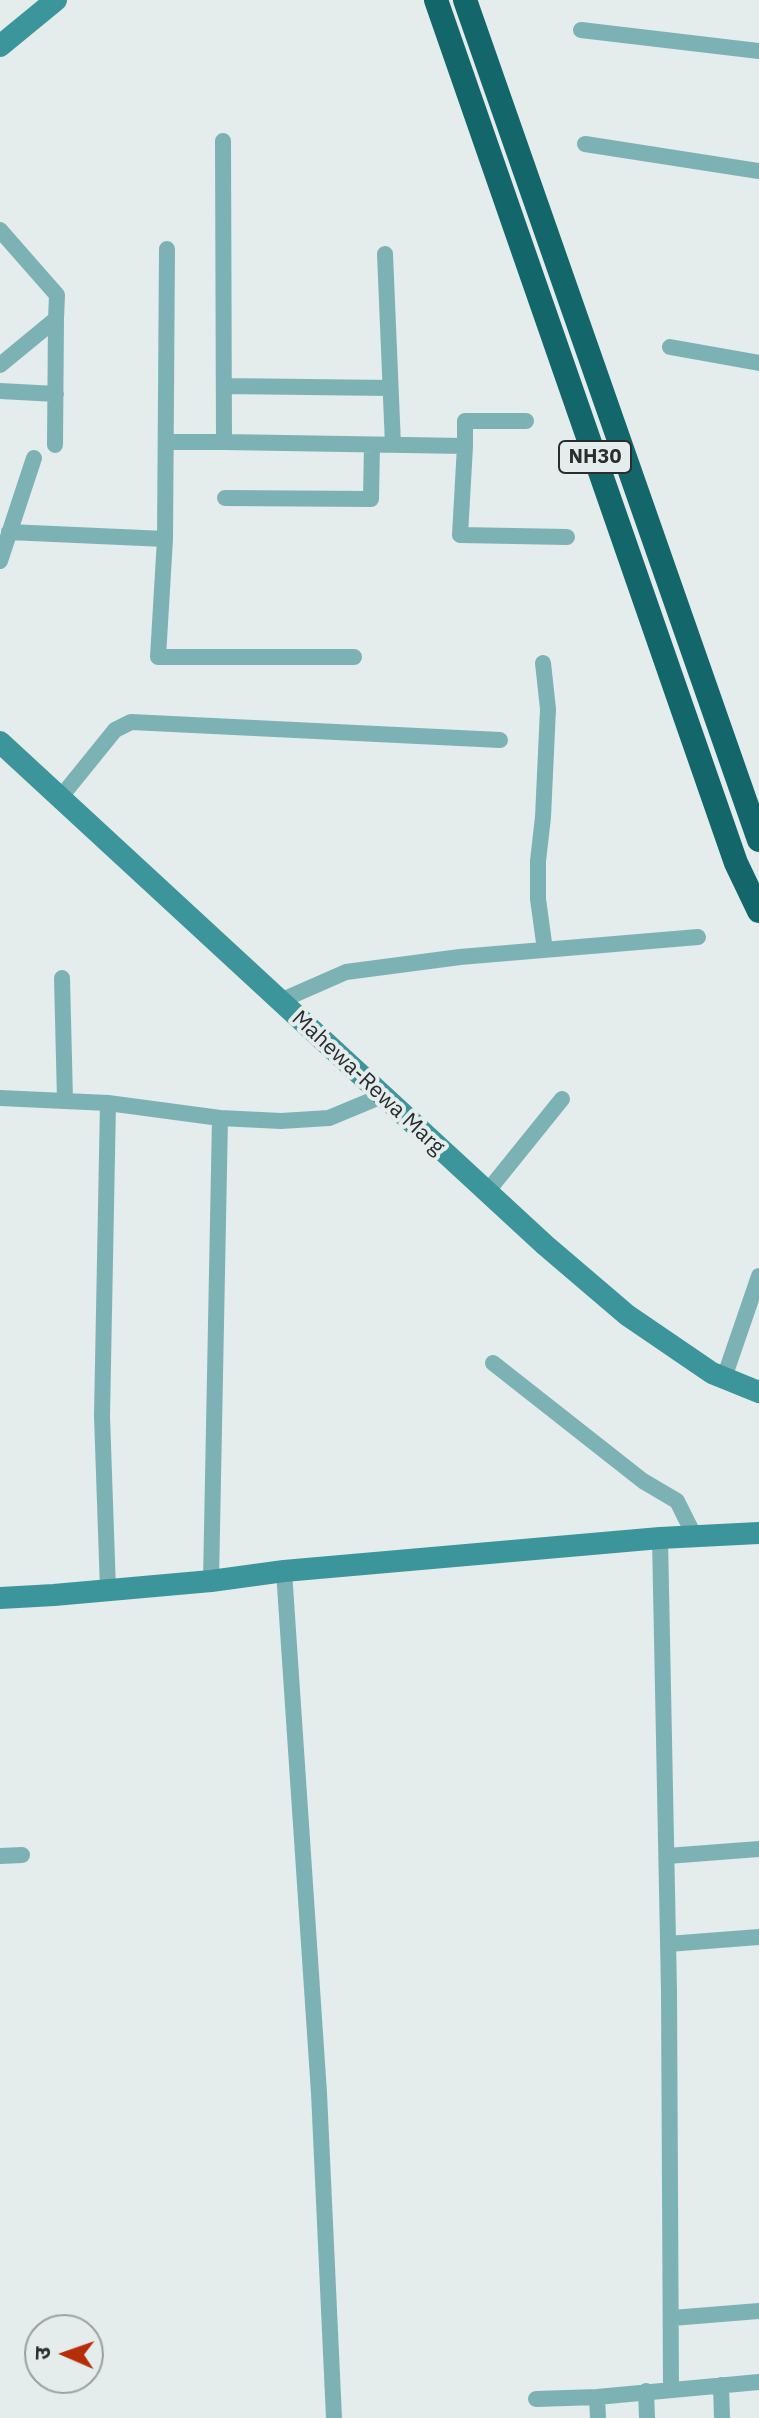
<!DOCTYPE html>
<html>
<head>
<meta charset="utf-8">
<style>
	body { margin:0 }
	#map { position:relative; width:759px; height:2418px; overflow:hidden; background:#e4ecec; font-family:"IBM Plex Sans","Noto Sans Devanagari",sans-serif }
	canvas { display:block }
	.north { position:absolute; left:24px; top:2314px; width:80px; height:80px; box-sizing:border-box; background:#e4ecec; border:2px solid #9aa0a0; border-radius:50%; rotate:272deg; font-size:22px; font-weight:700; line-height:32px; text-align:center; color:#2a2d2d }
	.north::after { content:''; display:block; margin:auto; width:28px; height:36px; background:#b72d07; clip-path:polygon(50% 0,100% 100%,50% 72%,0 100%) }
</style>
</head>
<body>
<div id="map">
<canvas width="759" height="2418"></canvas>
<div class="north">उ</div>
</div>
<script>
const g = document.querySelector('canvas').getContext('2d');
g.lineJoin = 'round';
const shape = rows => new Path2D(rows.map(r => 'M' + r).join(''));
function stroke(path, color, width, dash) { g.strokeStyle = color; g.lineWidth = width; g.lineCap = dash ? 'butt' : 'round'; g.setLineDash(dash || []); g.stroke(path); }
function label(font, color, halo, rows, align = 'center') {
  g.font = font + ' "IBM Plex Sans",sans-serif'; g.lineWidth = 8; g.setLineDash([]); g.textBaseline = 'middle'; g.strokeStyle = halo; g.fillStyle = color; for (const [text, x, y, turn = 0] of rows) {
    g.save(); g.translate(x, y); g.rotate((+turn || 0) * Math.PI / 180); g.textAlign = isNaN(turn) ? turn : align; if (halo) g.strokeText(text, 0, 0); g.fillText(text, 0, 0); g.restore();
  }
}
const street = shape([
	[581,30,759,51],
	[223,141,224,442,465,446,465,421,526,421],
	[585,144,759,171],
	[0,230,57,295,56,319],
	[167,249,165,539,158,657,354,657],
	[385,254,393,445],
	[670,347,759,363],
	[0,365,56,319,55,445],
	[224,386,390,388],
	[0,391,56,394],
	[166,442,224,442],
	[465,446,460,535,567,537],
	[225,498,371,499,372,445],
	[9,532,165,539],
	[0,561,34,458],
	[543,663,548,709,543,817,538,861,538,899,545,950],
	[60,798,115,730,131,722,500,740],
	[62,978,65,1100],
	[280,1001,346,972,460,957,698,937],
	[0,1098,108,1103,102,1416,108,1590],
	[108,1103,220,1118,281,1121,329,1118,382,1096],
	[487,1192,562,1099],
	[493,1363,643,1481,677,1501,695,1537],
	[724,1378,759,1276],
	[660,1538,669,1991,671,2388],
	[284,1571,319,2093,334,2418],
	[211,1581,220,1118],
	[0,1856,22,1855],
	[667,1856,759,1849],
	[668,1944,759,1937],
	[672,2318,759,2311],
	[721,2385,722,2418],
	[646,2391,647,2418],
	[597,2397,598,2418],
	[536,2399,597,2397,759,2382]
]);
const secondary = shape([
	[0,46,56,0],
	[0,742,545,1245,627,1315,712,1373,759,1392],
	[0,1598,54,1595,211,1581,284,1571,660,1538,759,1533]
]);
const highway = shape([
	[436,0,736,863,759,911],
	[465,0,759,840]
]);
const shields = [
	[595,457,72]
];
const shieldNames = [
	["NH30",595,457]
];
const streetNames = [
	["Mahewa-Rewa Marg",368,1083,43]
];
stroke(street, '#7db2b5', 16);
stroke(secondary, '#3b959a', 22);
stroke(highway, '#13676b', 24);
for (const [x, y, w] of shields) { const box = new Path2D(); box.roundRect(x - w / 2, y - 16, w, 32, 6); g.fillStyle = '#e4ecec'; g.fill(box); stroke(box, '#2a2d2d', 2); }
label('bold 20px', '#2a2d2d', null, shieldNames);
label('22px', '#2a2d2d', '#e4ecec', streetNames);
</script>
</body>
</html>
